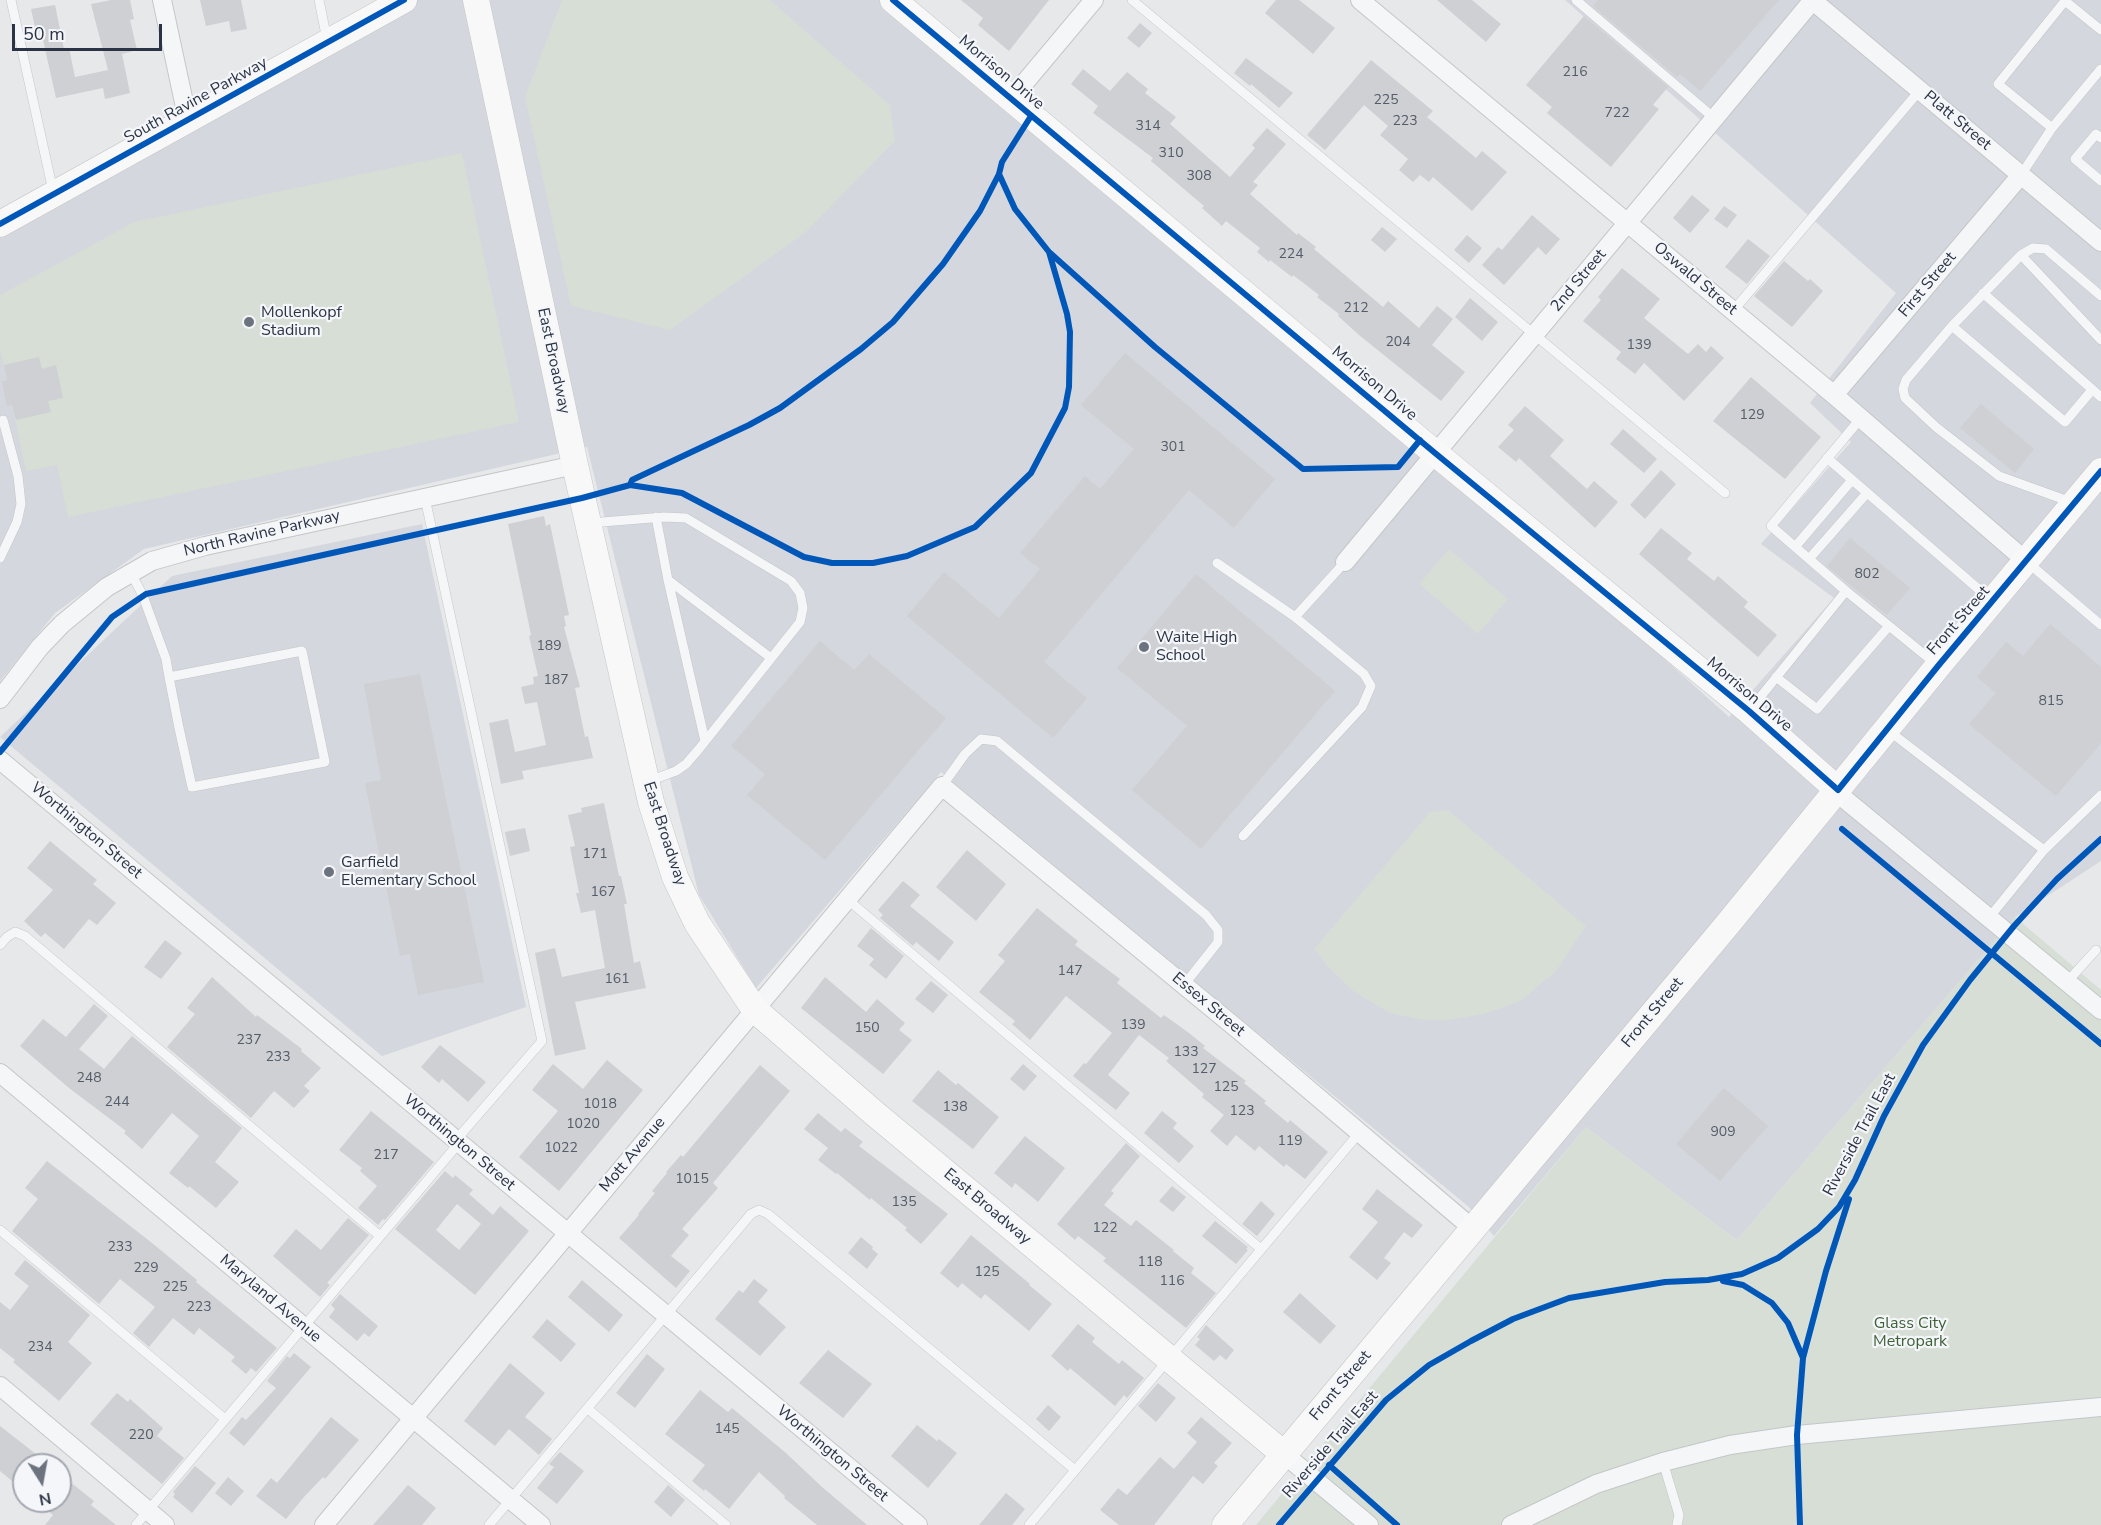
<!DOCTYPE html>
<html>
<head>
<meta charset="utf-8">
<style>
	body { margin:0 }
	#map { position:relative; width:2101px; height:1525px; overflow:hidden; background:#e6e8ea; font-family:"Nunito Sans",sans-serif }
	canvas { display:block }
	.north { position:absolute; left:12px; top:1453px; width:60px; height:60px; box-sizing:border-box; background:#f4f6f9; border:2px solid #a4a8b1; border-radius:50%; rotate:169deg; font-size:16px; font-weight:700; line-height:24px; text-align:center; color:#2b3445 }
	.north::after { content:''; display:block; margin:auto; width:21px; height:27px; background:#6c737f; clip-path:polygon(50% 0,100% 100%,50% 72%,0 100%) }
	.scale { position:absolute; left:12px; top:24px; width:150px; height:27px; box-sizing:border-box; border:3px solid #2b3445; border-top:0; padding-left:8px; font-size:18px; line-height:21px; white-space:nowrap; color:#2b3445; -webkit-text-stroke:4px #f4f6f9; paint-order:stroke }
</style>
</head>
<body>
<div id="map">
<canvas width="2101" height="1525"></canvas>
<div class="north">N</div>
<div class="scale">50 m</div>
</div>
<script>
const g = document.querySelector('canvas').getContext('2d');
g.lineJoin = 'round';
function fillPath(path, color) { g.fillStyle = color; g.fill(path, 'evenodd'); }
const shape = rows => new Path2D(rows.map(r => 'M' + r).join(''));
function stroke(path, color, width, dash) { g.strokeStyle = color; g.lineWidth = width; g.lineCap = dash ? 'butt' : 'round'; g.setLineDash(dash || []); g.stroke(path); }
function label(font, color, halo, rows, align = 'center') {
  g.font = font + ' "Nunito Sans",sans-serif'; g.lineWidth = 4.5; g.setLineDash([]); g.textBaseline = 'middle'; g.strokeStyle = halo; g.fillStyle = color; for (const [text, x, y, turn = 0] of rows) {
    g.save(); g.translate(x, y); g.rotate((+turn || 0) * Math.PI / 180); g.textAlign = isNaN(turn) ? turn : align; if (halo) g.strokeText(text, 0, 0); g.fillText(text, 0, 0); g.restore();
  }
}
const built = shape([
	[404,0,893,0,1435,453,1729,717,1834,598,1761,544,1851,442,1810,403,1896,293,1565,0,2101,0,2101,861,2015,917,1737,1240,1586,1127,1494,1236,1469,1207,941,772,756,988,699,895,587,447,144,549,55,613,0,681,0,224],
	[422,524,526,1007,382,1056,0,737,172,576]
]);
const green = shape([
	[562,0,770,0,890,105,895,141,806,232,670,330,571,306,525,97],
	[462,153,519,422,68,517,57,465,26,471,0,348,0,295,134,222],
	[1449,549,1508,599,1478,634,1419,584],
	[1448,810,1586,926,1557,970,1521,1001,1484,1014,1448,1020,1424,1020,1390,1013,1354,992,1330,969,1314,949,1430,812],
	[2015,917,2101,990,2101,1525,1256,1525,1586,1127,1737,1240]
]);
const building = shape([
	[111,0,130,0,134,19,130,20,137,50,122,54,130,93,105,99,103,88,56,98,41,31,36,32,31,9,55,5,64,49,69,48,75,77,108,70,91,4],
	[200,0,241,0,247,29,231,32,229,21,206,26],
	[961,0,1049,0,1009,51,978,25,983,18],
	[1276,0,1299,0,1335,28,1313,54,1265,13],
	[1437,0,1472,0,1501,24,1486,42],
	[1598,0,1779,0,1700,91,1680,74,1677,77,1593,6],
	[1584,16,1668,87,1653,105,1659,109,1611,167,1547,113,1552,107,1526,85],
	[1140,23,1152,33,1139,48,1127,38],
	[1246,58,1293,93,1279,108,1251,84,1250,86,1234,73],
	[1371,60,1433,111,1427,117,1476,158,1482,151,1507,172,1472,211,1433,177,1429,182,1420,175,1413,182,1399,170,1408,159,1380,135,1388,126,1364,105,1325,150,1307,135],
	[1083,69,1110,91,1127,72,1148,89,1145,93,1176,117,1170,124,1230,177,1255,148,1252,145,1267,128,1286,144,1253,182,1258,185,1250,194,1297,235,1298,233,1316,247,1314,249,1383,307,1388,301,1419,328,1437,306,1453,319,1432,345,1465,372,1441,401,1359,335,1338,316,1339,314,1317,297,1319,295,1293,275,1292,277,1270,260,1269,262,1257,252,1260,248,1226,221,1222,226,1202,208,1204,206,1151,161,1153,158,1093,113,1098,106,1071,84],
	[1692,195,1710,210,1690,233,1673,218],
	[1724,206,1737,215,1727,228,1714,219],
	[1532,215,1560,239,1546,255,1538,247,1504,285,1482,265,1498,247,1502,250],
	[1382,227,1397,239,1385,252,1371,240],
	[1467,235,1482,248,1469,263,1454,250],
	[1748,239,1770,256,1747,284,1725,267],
	[1784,261,1808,281,1810,279,1823,291,1792,327,1754,296],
	[1622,268,1660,299,1644,318,1688,354,1698,344,1706,352,1711,346,1724,358,1684,401,1644,363,1635,374,1616,359,1621,352,1583,321,1601,300,1598,297],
	[1470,298,1498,322,1482,341,1455,317],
	[1125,353,1275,479,1234,528,1189,490,1044,662,1087,698,1053,738,907,616,944,572,999,618,1040,569,1020,553,1085,476,1100,489,1134,449,1081,405],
	[39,357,42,369,56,365,63,398,48,401,51,412,16,420,12,405,7,406,2,382,7,380,4,365],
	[1751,377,1821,437,1785,479,1713,421],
	[1981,404,2034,449,2015,473,1960,428],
	[1525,406,1564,440,1550,456,1587,489,1594,481,1618,502,1595,528,1519,458,1516,462,1498,447,1514,430,1508,425],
	[1623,429,1657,459,1644,473,1610,444],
	[1661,470,1676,484,1645,519,1630,505],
	[544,516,546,526,550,524,569,615,564,616,566,626,564,627,580,687,575,688,585,737,588,736,593,758,522,771,524,779,501,784,489,723,508,719,515,752,546,745,537,702,525,704,521,687,534,684,533,677,538,676,529,636,531,635,508,524],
	[1661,528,1692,553,1687,559,1714,581,1718,576,1748,602,1744,607,1777,635,1758,657,1639,554],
	[1850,538,1910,588,1887,615,1827,566],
	[1196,574,1335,691,1201,849,1132,790,1187,726,1117,668],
	[2050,624,2101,667,2101,743,2056,796,1969,724,1996,693,1977,677,2006,642,2023,656],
	[820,641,854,670,869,654,946,718,825,860,747,795,765,774,731,746],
	[420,674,484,982,418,995,410,954,400,956,365,783,381,780,364,684],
	[604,803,619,876,621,876,627,904,624,904,634,963,640,961,646,988,575,1002,586,1049,555,1056,535,953,555,948,562,977,605,968,595,910,581,913,576,893,579,893,570,847,575,846,568,815,582,812,581,808],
	[525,828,530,851,510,856,505,832],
	[50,841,97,880,93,884,116,903,97,925,89,919,64,949,45,933,41,937,24,921,53,890,27,868],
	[967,850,1006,884,976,921,936,887],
	[903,881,920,895,910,906,954,942,939,961,916,942,913,946,880,918,883,915,878,910],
	[1037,908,1078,941,1075,945,1120,979,1117,983,1161,1018,1164,1015,1189,1033,1205,1046,1203,1048,1246,1081,1244,1083,1266,1101,1264,1103,1288,1123,1290,1120,1328,1152,1305,1179,1286,1164,1284,1167,1259,1146,1255,1151,1236,1135,1227,1146,1210,1131,1224,1115,1202,1097,1204,1094,1166,1061,1169,1058,1139,1035,1108,1075,1130,1093,1116,1110,1073,1076,1084,1063,1086,1064,1112,1033,1066,996,1030,1040,1012,1024,1015,1021,979,992,1005,961,998,955],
	[871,928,904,956,886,979,869,965,874,959,857,946],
	[165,940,182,953,161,979,144,967],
	[212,977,256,1017,257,1015,302,1049,301,1051,321,1068,304,1086,310,1091,294,1108,274,1091,251,1118,167,1047,195,1014,187,1008],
	[825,977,866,1012,877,999,905,1023,899,1030,912,1040,883,1074,801,1008],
	[931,981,948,995,933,1013,915,999],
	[94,1004,108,1016,79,1049,104,1069,132,1036,242,1128,215,1162,239,1182,216,1208,189,1186,188,1188,169,1173,199,1136,172,1113,142,1149,124,1133,126,1131,69,1088,20,1046,43,1019,66,1037],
	[440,1045,486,1082,468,1102,442,1079,439,1083,421,1067],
	[607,1060,643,1090,559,1191,519,1157,558,1111,532,1090,553,1064,583,1089],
	[1023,1064,1037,1076,1024,1091,1010,1079],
	[760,1065,790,1091,713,1183,718,1188,682,1229,689,1235,671,1256,690,1271,676,1288,619,1238,639,1215,638,1214,655,1193,652,1191,667,1173,666,1172,681,1155,683,1157],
	[938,1070,956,1085,958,1083,999,1117,973,1149,912,1101],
	[1724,1088,1768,1126,1720,1181,1676,1144],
	[371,1111,434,1162,385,1220,383,1219,378,1225,358,1208,377,1186,360,1171,362,1168,339,1150],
	[1162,1111,1177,1123,1173,1128,1194,1146,1179,1163,1144,1133],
	[818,1113,841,1132,845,1128,863,1142,859,1146,948,1214,921,1244,905,1230,907,1228,871,1198,870,1200,837,1173,836,1174,818,1160,828,1148,804,1129],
	[1025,1136,1065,1168,1038,1202,1015,1183,1012,1188,994,1173],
	[1126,1143,1140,1156,1111,1191,1114,1193,1104,1205,1131,1226,1136,1220,1174,1250,1173,1251,1194,1268,1191,1273,1216,1293,1186,1328,1103,1261,1106,1258,1078,1236,1075,1240,1057,1224],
	[47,1161,152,1243,197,1280,196,1282,277,1348,256,1372,251,1368,246,1374,231,1361,235,1357,199,1328,194,1335,173,1318,149,1347,133,1333,155,1307,120,1279,99,1304,12,1231,38,1199,25,1188],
	[445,1171,453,1178,455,1175,473,1190,469,1194,493,1215,500,1206,529,1231,475,1295,395,1229],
	[457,1204,481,1224,459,1250,436,1230],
	[1172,1186,1186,1197,1173,1212,1159,1201],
	[1377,1189,1423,1225,1412,1238,1404,1232,1384,1258,1391,1263,1377,1280,1349,1257,1378,1222,1362,1209],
	[1261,1201,1275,1214,1257,1236,1242,1224],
	[348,1218,369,1235,327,1283,330,1285,320,1297,273,1256,296,1229,321,1250],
	[1215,1221,1248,1247,1246,1249,1248,1250,1236,1264,1202,1236],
	[971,1235,1030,1284,1029,1285,1052,1304,1029,1331,985,1294,981,1299,962,1283,958,1288,940,1273],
	[861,1237,873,1247,872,1249,878,1254,867,1269,848,1253],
	[25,1260,90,1315,68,1342,92,1363,59,1401,13,1362,15,1360,0,1348,0,1302,10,1310,29,1286,14,1274],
	[754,1279,768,1290,758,1302,786,1327,760,1356,715,1319,739,1290,743,1293],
	[582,1280,623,1315,609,1332,568,1297],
	[1300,1293,1336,1326,1320,1344,1283,1312],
	[340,1294,378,1326,369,1337,364,1333,357,1341,329,1317,335,1309,331,1305],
	[547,1319,576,1344,561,1362,532,1337],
	[1078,1324,1095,1338,1092,1342,1119,1364,1122,1360,1144,1378,1127,1398,1124,1395,1115,1406,1070,1368,1068,1371,1051,1356],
	[1206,1325,1234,1350,1226,1360,1220,1355,1214,1361,1195,1345,1200,1339,1197,1337],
	[828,1350,872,1384,843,1418,799,1383],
	[294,1353,311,1367,244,1446,229,1433,242,1417,246,1420,276,1388,267,1381,287,1356,290,1358],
	[647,1354,665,1369,635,1408,616,1393],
	[510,1363,545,1393,525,1417,552,1439,539,1455,509,1429,495,1446,464,1421],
	[1158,1383,1176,1398,1156,1422,1138,1406],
	[700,1390,728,1412,732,1408,786,1453,822,1487,867,1525,817,1525,784,1498,785,1496,759,1472,729,1509,705,1489,704,1491,692,1481,705,1465,665,1434],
	[117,1393,128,1402,130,1399,163,1428,157,1436,184,1458,162,1484,90,1424],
	[1048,1405,1061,1417,1049,1431,1036,1419],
	[331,1417,359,1440,325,1479,323,1477,304,1497,286,1519,256,1496,271,1478,277,1483],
	[1201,1417,1232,1443,1214,1463,1218,1466,1203,1484,1193,1476,1154,1525,1119,1525,1100,1510,1118,1488,1127,1495,1160,1457,1174,1469,1197,1442,1187,1433],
	[917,1425,937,1441,939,1439,957,1453,928,1488,891,1456],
	[0,1426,50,1465,24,1465,24,1491,0,1471],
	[560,1452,584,1471,557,1504,537,1488,554,1467,549,1464],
	[195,1466,216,1483,192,1513,173,1497,175,1494,173,1492],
	[60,1474,94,1501,91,1505,116,1525,45,1525,53,1515,36,1501,60,1501],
	[228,1477,244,1491,231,1506,215,1493],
	[408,1485,436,1508,422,1525,373,1525],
	[668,1485,685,1500,671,1517,654,1502],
	[1006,1493,1025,1509,1012,1525,979,1525]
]);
const lane = shape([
	[11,0,53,191],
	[319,0,327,40],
	[1132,0,1725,493],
	[1576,0,1714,118],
	[2052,128,1998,84,2065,1,2101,30],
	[2101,138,2096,134,2075,159,2101,181],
	[2021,175,2052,128,2101,69],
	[2021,255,2101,340],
	[1983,293,2101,397],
	[1733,311,1920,90],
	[1952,326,2065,422,2092,390],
	[1861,418,1771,526,1846,591,1936,664],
	[1827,458,1991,600],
	[425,498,542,1041,456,1140],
	[2071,502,1999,476,1936,427,1905,398,1903,389,1906,380,1952,326,2021,255,2033,248,2046,249,2101,296],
	[656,517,668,580,771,658],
	[590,523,664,517,686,518,791,581,800,593,803,608,800,622,699,749,686,764,676,771,649,781],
	[1795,547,1852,480],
	[0,558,17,522,21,504,18,476,3,420],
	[1809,559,1867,493],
	[2026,561,2101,625],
	[1217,563,1295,617],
	[131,573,143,596,166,659,169,677,179,728,192,787,325,762,302,651,169,677],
	[668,580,705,741],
	[1776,677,1817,709,1889,626],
	[1749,711,1846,591],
	[1889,731,2044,850],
	[942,786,965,754,981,739,997,741,1206,915,1218,930,1218,942,1184,985],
	[1243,836,1362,707,1371,686,1364,674,1295,617,1345,562],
	[847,899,1261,1249],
	[1988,919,2044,850,2101,795],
	[0,945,7,937,15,932,25,936,380,1236],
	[2067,982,2096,950],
	[0,1230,225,1419],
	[588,1409,726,1525],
	[1663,1462,1679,1515,1677,1525],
	[136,1525,459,1143],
	[489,1525,751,1214,759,1210,768,1214,1075,1470],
	[1029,1525,1360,1132]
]);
const street = shape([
	[162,0,188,121],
	[1360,0,1834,395,2026,561],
	[1812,0,2101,242],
	[1011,99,1094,0],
	[1834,395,2021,175],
	[1345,562,1813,0],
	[0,699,40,647,62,624,107,587,152,561,205,546,575,465],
	[0,760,918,1525],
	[1836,792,2101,1010],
	[0,1073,541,1525],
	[0,1386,165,1525],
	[1285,1455,1369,1525],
	[324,1525,942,786,1241,1032,1472,1228],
	[1511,1525,1596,1484,1663,1462,1730,1445,1797,1435,2101,1407]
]);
const secondary = shape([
	[476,0,575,465,651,802,675,877,697,923,755,1010,874,1113,1285,1455],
	[893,0,1435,453,1749,711,1838,790],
	[0,224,404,0],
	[1225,1525,1727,925,1938,666,2101,471]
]);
const cycleway = shape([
	[893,0,1435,453,1749,711,1838,790,1938,666,2101,471],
	[1031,116,1002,162,999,174,1015,209,1049,252,1155,347,1303,469,1398,467,1420,440],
	[0,224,404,0],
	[630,485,632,480,749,425,780,408,861,349,893,322,943,264,980,211,999,174],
	[0,752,112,617,146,594,582,498,630,485,682,493,804,557,832,563,873,563,907,556,975,527,1031,473,1065,408,1069,387,1070,332,1067,314,1049,252],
	[1842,829,2101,1044],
	[1723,1281,1743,1285,1772,1303,1788,1323,1803,1358,1797,1435,1800,1525],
	[1803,1358,1826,1271,1849,1199],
	[1329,1465,1397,1525],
	[1279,1525,1386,1400,1429,1365,1471,1341,1513,1319,1569,1298,1665,1282,1708,1280,1742,1274,1778,1258,1818,1229,1839,1207,1855,1180,1884,1116,1923,1045,1970,980,2014,926,2057,879,2101,839]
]);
const markers = [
	[249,322,6,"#6c737f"],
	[1144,647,6,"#6c737f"],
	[329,872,6,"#6c737f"]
];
const numberNames = [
	["216",1575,73],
	["225",1386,101],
	["722",1617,114],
	["223",1405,122],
	["314",1148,127],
	["310",1171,154],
	["308",1199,177],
	["224",1291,255],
	["212",1356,309],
	["204",1398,343],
	["139",1639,346],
	["129",1752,416],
	["301",1173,448],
	["802",1867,575],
	["189",549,647],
	["187",556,681],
	["815",2051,702],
	["171",595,855],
	["167",603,893],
	["147",1070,972],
	["161",617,980],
	["139",1133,1026],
	["150",867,1029],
	["237",249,1041],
	["133",1186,1053],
	["233",278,1058],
	["127",1204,1070],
	["248",89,1079],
	["125",1226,1088],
	["244",117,1103],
	["1018",600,1105],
	["138",955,1108],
	["123",1242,1112],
	["1020",583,1125],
	["909",1723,1133],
	["119",1290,1142],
	["1022",561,1149],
	["217",386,1156],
	["1015",692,1180],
	["135",904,1203],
	["122",1105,1229],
	["233",120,1248],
	["118",1150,1263],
	["229",146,1269],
	["125",987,1273],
	["116",1172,1282],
	["225",175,1288],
	["223",199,1308],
	["234",40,1348],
	["145",727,1430],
	["220",141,1436]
];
const streetNames = [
	["Morrison Drive",1001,73,40],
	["South Ravine Parkway",196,101,-29],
	["Platt Street",1957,121,40],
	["Oswald Street",1695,279,40],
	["2nd Street",1579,281,-50],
	["First Street",1928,285,-50],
	["East Broadway",553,361,78],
	["Morrison Drive",1374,384,40],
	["North Ravine Parkway",262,534,-13],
	["Front Street",1959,621,-49],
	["Morrison Drive",1749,695,40],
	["Worthington Street",86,831,40],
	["East Broadway",664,834,72],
	["Essex Street",1208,1005,40],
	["Front Street",1653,1013,-50],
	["Riverside Trail East",1860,1135,-62],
	["Worthington Street",459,1143,40],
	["Mott Avenue",633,1155,-50],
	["East Broadway",987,1207,40],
	["Maryland Avenue",270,1299,40],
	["Front Street",1341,1386,-50],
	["Riverside Trail East",1331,1445,-49],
	["Worthington Street",832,1454,40]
];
const poiNames = [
	["Mollenkopf",261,313],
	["Stadium",261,331],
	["Waite High",1156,638],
	["School",1156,656],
	["Garfield",341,863],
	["Elementary School",341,881]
];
const parkNames = [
	["Glass City",1910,1324],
	["Metropark",1910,1342]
];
fillPath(built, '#d4d7dd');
fillPath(green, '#d6ded6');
fillPath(building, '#ced0d3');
stroke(lane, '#c4c6c8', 10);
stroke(street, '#c4c6c8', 20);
stroke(secondary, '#c4c6c8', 27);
stroke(lane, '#f5f6f7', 9);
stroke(street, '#f5f6f7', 18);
stroke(secondary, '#f8f8f8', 26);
stroke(cycleway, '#0057b8', 6);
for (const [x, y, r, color] of markers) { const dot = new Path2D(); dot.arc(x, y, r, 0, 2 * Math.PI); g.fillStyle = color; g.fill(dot); stroke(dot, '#f4f6f9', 2); }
label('14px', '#545c69', null, numberNames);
label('16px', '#2b3445', '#f4f6f9', streetNames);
label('16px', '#2b3445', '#f4f6f9', poiNames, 'left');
label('16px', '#3f6138', '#f4f6f9', parkNames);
</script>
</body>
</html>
